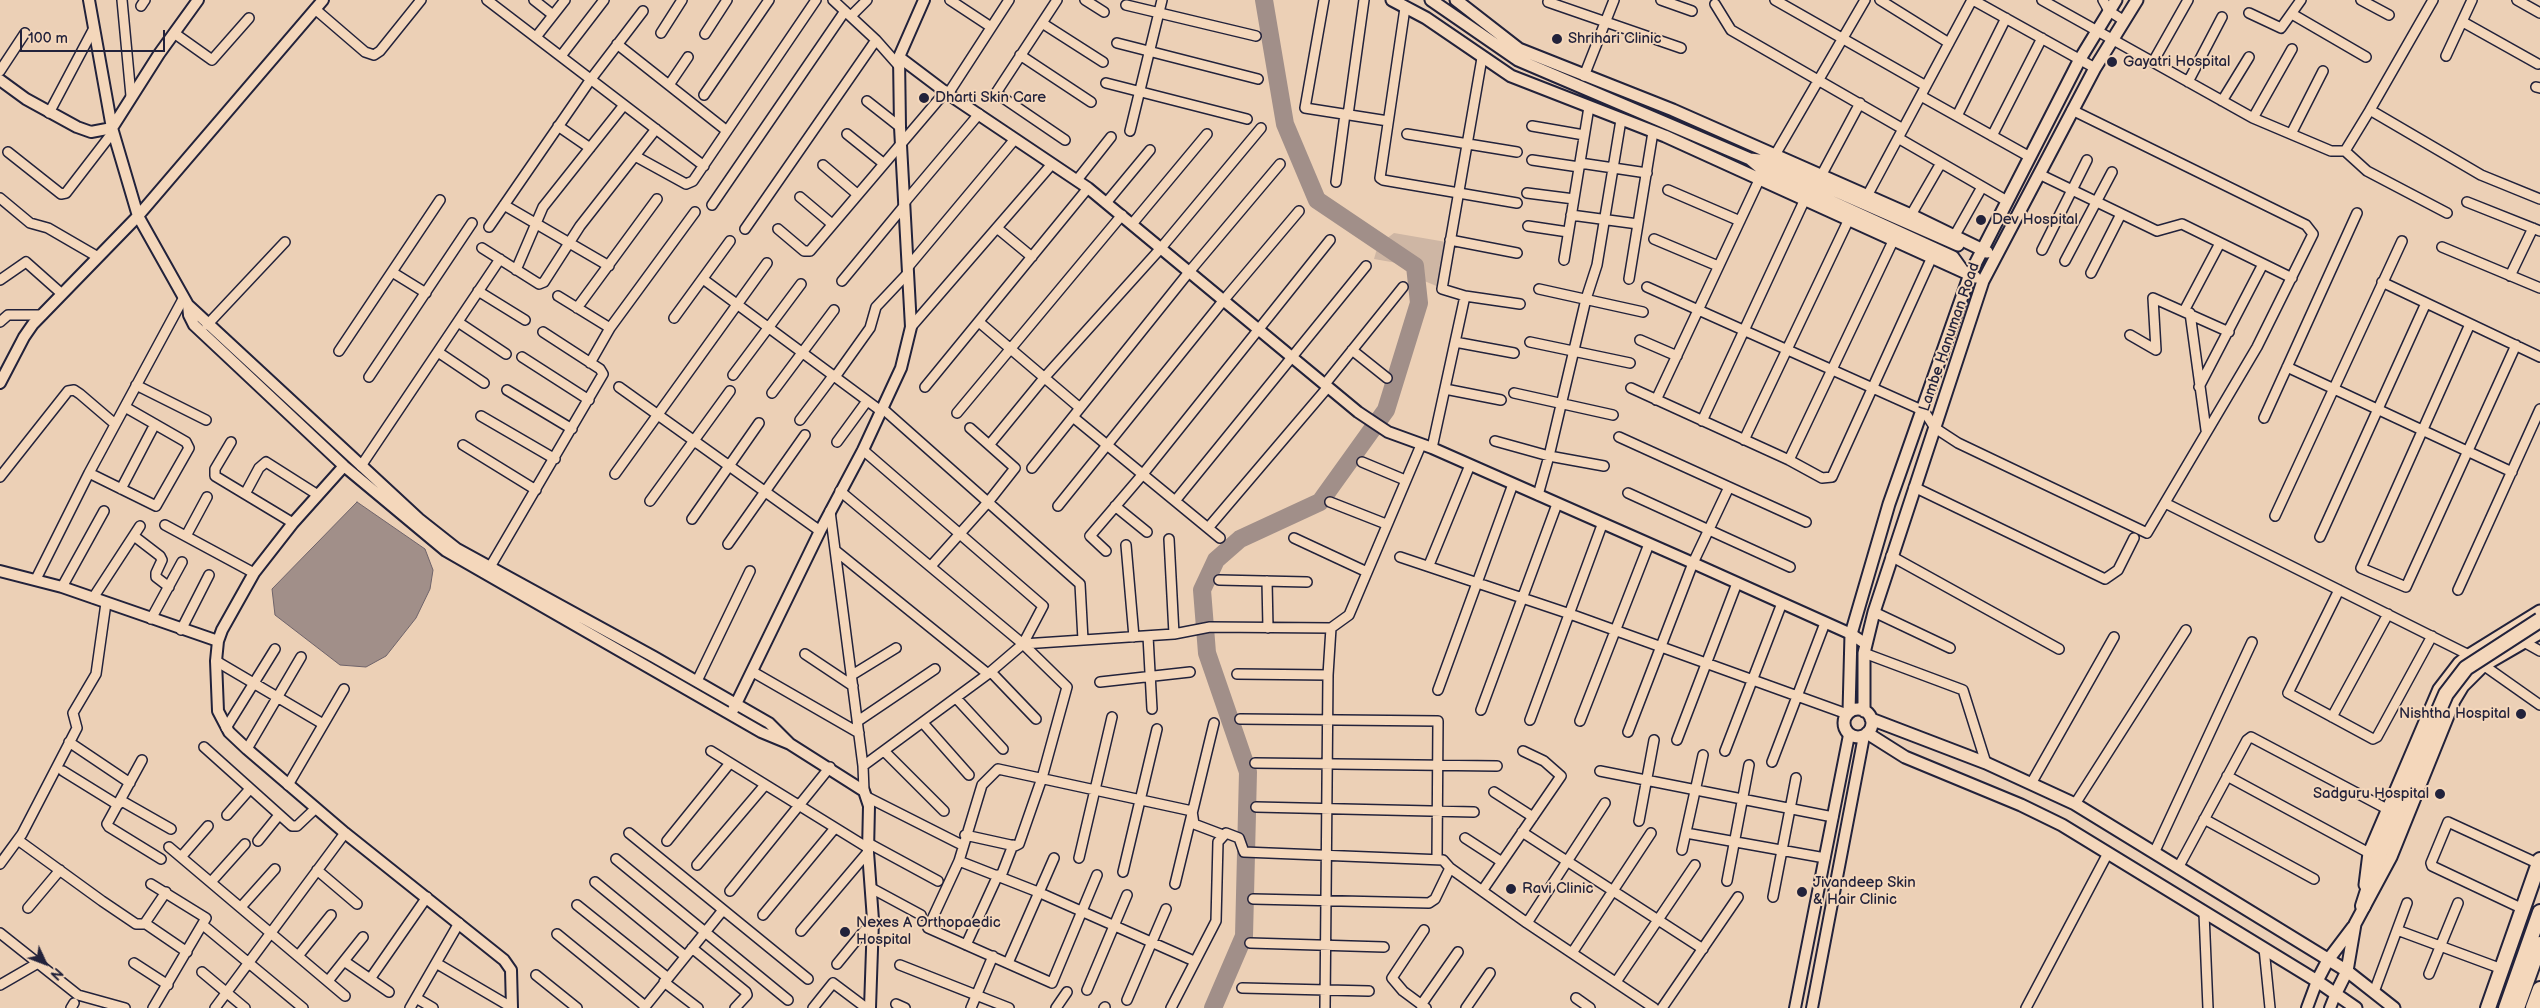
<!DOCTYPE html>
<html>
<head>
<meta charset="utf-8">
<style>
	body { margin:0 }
	#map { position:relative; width:2540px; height:1008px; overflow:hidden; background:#ecd0b6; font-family:"Balsamiq Sans",sans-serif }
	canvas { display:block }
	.north { position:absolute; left:20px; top:938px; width:50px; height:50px; -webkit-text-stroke:4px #f4d7bb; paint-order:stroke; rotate:133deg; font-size:14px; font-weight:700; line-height:20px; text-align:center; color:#22223b }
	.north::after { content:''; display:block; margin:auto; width:18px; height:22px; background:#22223b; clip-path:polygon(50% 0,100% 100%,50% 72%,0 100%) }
	.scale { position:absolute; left:20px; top:30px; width:145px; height:22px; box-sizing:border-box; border:2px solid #22223b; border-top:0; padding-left:6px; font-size:15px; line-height:18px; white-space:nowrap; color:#22223b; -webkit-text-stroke:4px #f4d7bb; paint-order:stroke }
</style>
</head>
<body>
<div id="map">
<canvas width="2540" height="1008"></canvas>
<div class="north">N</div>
<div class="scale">100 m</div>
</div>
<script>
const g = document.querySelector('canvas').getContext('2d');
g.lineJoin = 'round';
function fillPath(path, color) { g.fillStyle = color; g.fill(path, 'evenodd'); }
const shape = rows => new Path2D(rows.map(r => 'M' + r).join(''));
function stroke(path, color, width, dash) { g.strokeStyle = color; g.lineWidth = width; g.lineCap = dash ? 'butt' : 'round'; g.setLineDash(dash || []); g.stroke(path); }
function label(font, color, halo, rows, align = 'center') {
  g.font = font + ' "Balsamiq Sans",sans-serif'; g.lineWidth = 4; g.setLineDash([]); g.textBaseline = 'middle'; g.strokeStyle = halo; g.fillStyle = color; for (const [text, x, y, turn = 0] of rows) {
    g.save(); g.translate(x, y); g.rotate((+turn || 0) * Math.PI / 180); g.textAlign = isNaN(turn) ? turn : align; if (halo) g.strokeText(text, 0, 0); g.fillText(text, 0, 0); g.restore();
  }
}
const green = shape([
	[1394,233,1446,242,1439,287,1412,276,1397,263,1374,259,1378,245]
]);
const water = shape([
	[357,502,425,549,433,570,430,589,416,618,386,656,366,667,340,665,275,615,272,589,357,502]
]);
const river = shape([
	[1213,1008,1244,936,1248,772,1207,653,1202,590,1216,560,1240,539,1320,502,1386,410,1419,303,1415,266,1317,200,1285,124,1264,0]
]);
const minor = shape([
	[122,0,131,96],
	[487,0,704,166],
	[534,0,553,15],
	[833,0,876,40,899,66],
	[950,0,991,27],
	[1057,0,996,93,1065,140],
	[1085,0,1104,12],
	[1324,0,1305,108,1388,121],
	[1661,0,1692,11],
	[1775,0,1926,86],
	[1880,0,1949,43],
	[1973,0,2095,68],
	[2042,0,2253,118,2331,151,2345,151,2370,110,2481,175,2540,199],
	[2103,0,2109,11,2123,20],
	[2361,0,2389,15],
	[2517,0,2540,13],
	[1548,2,1681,48],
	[1715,4,1731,30,1903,129],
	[1126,5,1256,36],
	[141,6,145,0],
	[1405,8,1380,178,1383,180,1517,203],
	[315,9,365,52,374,55,380,51,421,0],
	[2249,13,2281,28,2301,0],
	[2292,14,2366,57],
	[851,16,867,0],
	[2463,22,2538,64],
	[1042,23,1103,62],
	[174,33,212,60,249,18],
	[661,33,682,0],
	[705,34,727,0],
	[536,37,565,0],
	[1117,43,1258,79],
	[617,44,727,131],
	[1020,55,1091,102],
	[561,56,604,0],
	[2446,56,2472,0],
	[1482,58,1442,289,1465,296,1520,304],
	[2153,62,2188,0],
	[0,71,25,33],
	[1584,76,1614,0],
	[2188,82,2222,17],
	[1106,83,1247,119],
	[669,85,688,57],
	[2536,87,2540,88],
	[948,94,1009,0],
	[704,95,769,0],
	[1921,96,2030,157],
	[867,101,900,127],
	[2222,101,2249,57],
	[2370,110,2433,0],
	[49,113,94,28],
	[1348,115,1364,0],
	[1957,116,2006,18],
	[2253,118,2292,49],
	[558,126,590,148],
	[1532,126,1584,135],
	[1130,131,1162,0],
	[847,134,883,163],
	[1407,134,1517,152],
	[2291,134,2323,71],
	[1992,136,2042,38],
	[1898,138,2007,201],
	[2345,151,2367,171,2447,213],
	[8,152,61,194,66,193,113,132],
	[1775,155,1865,0],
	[635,156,686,184,693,181,816,0],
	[1532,160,1579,167],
	[1580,163,1647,173],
	[823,165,857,194],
	[2039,174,2157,231,2182,224,2292,278],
	[1821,176,1860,103],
	[1077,180,1111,137],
	[1336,182,1345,114],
	[1668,190,1740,221],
	[1527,193,1574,199],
	[1867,196,1972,0],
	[800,197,832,224],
	[0,198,30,223,48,228,98,257],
	[2467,202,2540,231],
	[904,203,979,114],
	[1106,203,1150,150],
	[504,205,609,266],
	[712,205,845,11],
	[1571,215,1638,224],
	[1911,215,1941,163],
	[1132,224,1207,134],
	[1528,226,1568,232],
	[489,227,591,79,643,11],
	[997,228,1032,257],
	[745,229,876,40],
	[778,229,804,251,810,251,946,91],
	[1955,235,1982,187],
	[1654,239,1718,266],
	[1450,240,1517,253],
	[2442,247,2540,288],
	[482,248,539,284,544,282,580,226,656,129],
	[2042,250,2087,160],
	[1564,260,1589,107],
	[2065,261,2112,172],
	[908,267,1015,139],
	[516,270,543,207,624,105],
	[392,272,426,293],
	[2091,273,2121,214],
	[2510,276,2533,228],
	[703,279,881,411],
	[1629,279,1653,132],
	[0,280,26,262,62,294],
	[842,281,904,206],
	[2382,282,2540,357],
	[1647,287,1924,411,1935,428,1958,443,2147,533,2257,347,2313,234,2306,225,2072,110],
	[1539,289,1643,312],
	[478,291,525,320],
	[558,296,610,328],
	[577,308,657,199],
	[2184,311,2220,243],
	[2190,313,2206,430],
	[674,318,730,241],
	[0,322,8,315,42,315],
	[458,322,506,354],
	[979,322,1080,408],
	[2470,324,2361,568,2406,587,2516,345],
	[207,325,285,242],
	[911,327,1052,164],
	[2130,335,2156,350,2153,298,2229,332],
	[1640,340,1677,356],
	[1455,342,1514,353],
	[1530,342,1630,363],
	[1352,350,1387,378],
	[339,351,440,200],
	[438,352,484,383],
	[522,357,589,400],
	[590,363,610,328,695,212],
	[2287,367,2512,472],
	[733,375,801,284],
	[369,377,472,223],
	[835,377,870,328,876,307,908,273],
	[1325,384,1403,287],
	[136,385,206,420],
	[619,387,820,531],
	[925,387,1088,188],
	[2199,387,2263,264],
	[1631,388,1789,460,1822,478,1832,477,1932,257],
	[1445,389,1501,400],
	[507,390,572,429],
	[772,393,834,310],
	[1514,393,1613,415],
	[1656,400,1760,178],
	[882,408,1080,584,1083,640],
	[957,413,1122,215],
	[481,416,555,459],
	[1073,417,1220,538],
	[2264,418,2357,213],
	[800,420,833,376],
	[1702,421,1805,199],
	[1619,437,1806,522],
	[1744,440,1849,219],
	[1495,441,1549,456,1604,466],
	[231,442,215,469,215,476,293,523],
	[837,442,867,401],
	[990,444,1044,378,1161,248,1261,128],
	[463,445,536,490],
	[1432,448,1465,296],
	[863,450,1043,606,1023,644],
	[1789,460,1894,239],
	[1362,462,1405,480],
	[361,466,500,259],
	[1032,468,1189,272,1280,164],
	[89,473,156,506,189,448,186,442,125,407],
	[615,474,767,263],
	[0,477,68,391,74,390,80,394,115,424],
	[1914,487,2105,579,2118,570,2134,538],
	[121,489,155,424],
	[840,491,1023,644,1067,687,1042,778,1019,844,1015,846,965,835],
	[1628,493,1790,567],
	[245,494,259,468,266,462,318,495],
	[1538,495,1549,456,1586,299,1597,265,1621,120],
	[650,501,730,391],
	[1175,501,1366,266],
	[1330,502,1386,524],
	[2165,503,2469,655,2540,705],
	[1058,506,1223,301,1299,211],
	[1115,506,1147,532],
	[830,511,863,766,864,791],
	[2275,516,2402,241],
	[692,519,759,423],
	[165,525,254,573],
	[1208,528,1328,387],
	[134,536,160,556,162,560,156,573,156,577,169,587],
	[186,536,207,497],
	[2320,537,2426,303],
	[1294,538,1367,572],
	[1169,539,1174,634],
	[728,544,805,435],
	[1126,545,1134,637],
	[836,551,988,674],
	[1106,551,1090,536,1143,474,1330,240],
	[1891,556,2059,649],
	[1400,557,1570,614,1847,714],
	[1429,565,1470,465],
	[931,566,989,501,1015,468,970,428],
	[490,567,603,374,600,369,543,332],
	[36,579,89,473,183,299],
	[1219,580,1307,582],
	[1267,581,1268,628],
	[62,587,104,511],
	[2339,590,2288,693,2373,739,2377,737,2432,636],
	[2458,590,2540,409],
	[93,598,140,526],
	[1874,612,1950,648],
	[151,619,182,562],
	[181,630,209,575],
	[1148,636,1152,709],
	[2524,642,2540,651],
	[1864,653,1963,690,1986,763],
	[805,654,853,686],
	[216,661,323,724],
	[753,672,859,733],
	[991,672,1036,719],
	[1237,674,1328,675],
	[852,675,896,648],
	[697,681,750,571],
	[1100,682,1190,672],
	[1438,690,1513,484],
	[956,698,1003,749],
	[1481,710,1557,504],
	[2332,717,2388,614],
	[1240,719,1438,721,1437,859],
	[1530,720,1602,525],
	[858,721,935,669],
	[1580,721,1649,544],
	[923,723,969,775],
	[226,728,275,649],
	[1628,732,1693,563,1729,487],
	[1677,740,1737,583],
	[69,742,130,783],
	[204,747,292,826,297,826,316,808],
	[247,749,301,657],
	[711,751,868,848],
	[884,751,944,811],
	[1725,751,1782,603],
	[142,760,107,824,109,827,161,859],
	[1772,762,1825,623],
	[1255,763,1497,766],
	[863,766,988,674,1023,644,1174,634,1210,627,1331,628],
	[63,771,118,805],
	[1600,771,1833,817],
	[2227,776,2369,853],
	[2032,782,2114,637],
	[288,785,344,689],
	[1494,792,1533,817],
	[867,797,962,845],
	[120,800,171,829],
	[2075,804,2186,630],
	[1256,807,1474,812],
	[227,815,249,790],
	[2204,819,2314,879],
	[1639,821,1654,740],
	[1522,832,1703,949],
	[629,833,808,979],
	[1686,833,1825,858],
	[1465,838,1502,862],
	[18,840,102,901,136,924,146,924,187,952],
	[258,841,279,815],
	[667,841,730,763],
	[868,843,938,881],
	[169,847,345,996],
	[1682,850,1703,755],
	[2154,853,2252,642],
	[181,857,208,826],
	[1079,858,1112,717],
	[616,859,788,1000],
	[959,861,1038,892,1194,961],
	[0,864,22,834,77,728,73,713,96,674,106,603],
	[697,865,765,785],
	[2178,868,2247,740,2251,737,2387,809],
	[317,870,357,904],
	[1123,872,1157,729],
	[1097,875,1052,983,928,928,959,861,982,785,998,769,1192,811,1194,824,1223,835],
	[1001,876,1013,845],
	[1727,881,1749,765],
	[211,882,245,844],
	[595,882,685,956],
	[151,884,206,918,153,1008],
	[1175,884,1214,723],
	[871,888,921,915],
	[730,891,830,767],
	[1482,891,1561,776,1544,761,1523,751],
	[1773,897,1796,778],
	[1253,899,1429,903,1435,899,1450,868],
	[577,905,668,978],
	[241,907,275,869],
	[28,908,60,870],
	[2523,909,2432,866,2431,863,2448,822,2539,864],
	[2204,913,2208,1008],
	[763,915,835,828],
	[145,923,166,892],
	[1527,923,1605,803],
	[203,925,303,1008],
	[1424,930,1392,978,1403,991,1426,1008],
	[2397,930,2502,969],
	[801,931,868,852],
	[0,933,78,995,125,1008],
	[557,934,645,1006],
	[1250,943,1384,947],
	[966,945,998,875],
	[692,948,746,992,747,995,735,1008],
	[2264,948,2270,1008],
	[1572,953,1651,833],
	[298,956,331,915],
	[344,961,389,992],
	[134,963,168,985],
	[436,963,511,1007],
	[1008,963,1054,858],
	[837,964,873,920],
	[900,965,1009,1008],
	[202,972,245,1008],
	[2429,974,2458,903],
	[536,975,577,1008],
	[370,979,427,897],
	[328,981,363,937],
	[664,982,698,1008],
	[1616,982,1695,865],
	[0,985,38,963],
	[1242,988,1369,991],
	[1087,990,1127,895],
	[2374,992,2407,903],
	[416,998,433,1008],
	[1576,998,1590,1008],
	[1127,1000,1166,909],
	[896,1004,905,1008],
	[1421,1005,1458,952],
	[71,1008,74,1003],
	[215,1008,345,833],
	[410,1008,459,923],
	[644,1008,723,910],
	[813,1008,833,983,865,1007],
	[971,1008,993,956],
	[1056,1008,1067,992],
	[1104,1008,1105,1007],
	[1171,1008,1216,921,1218,842,1226,833,1239,838,1244,852,1443,860,1450,868,1527,923,1654,1008],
	[1325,1008,1328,675,1331,628,1349,615,1421,445],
	[1466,1008,1490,973],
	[1662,1008,1738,897],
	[2026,1008,2108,853]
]);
const tertiary = shape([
	[89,0,112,128,138,216,188,305,419,519,457,549,654,657,769,723,790,744],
	[899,57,948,94,1088,188,1358,412,1388,432,1432,448,1693,563,1851,634,1866,644],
	[0,80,26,99,77,127,91,132,112,128,159,54,198,0],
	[188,305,189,315,194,325,226,355,344,466,446,551,761,732,790,744,864,791,869,806,868,852,873,920,870,1008],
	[0,383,24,337,33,324,138,216,323,0],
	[344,466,293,523,254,573,222,630,218,641,216,661,218,711,229,732,247,749,345,833,504,960,511,970,512,1008],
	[0,571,62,587,218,641],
	[733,710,820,531,863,450,901,368,911,327,900,127,899,57,924,0],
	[1795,1008,1849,735],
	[1812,1008,1864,736],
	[2307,1008,2317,981],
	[2330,1008,2336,993]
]);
const secondary = shape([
	[1392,0,1426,18,1511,76,1665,136,1975,277],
	[1431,0,1518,60,1750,159,1767,161,1958,245],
	[1456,0,1519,49,1673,110,1911,215,1987,252],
	[1750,159,1763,170,1953,257,1963,271],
	'1844 723a14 14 0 1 1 28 0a14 14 0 1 1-28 0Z',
	[1864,711,1864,653,1874,612,1983,281,2095,68,2137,0],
	[1849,712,1851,634,1889,504,1970,274,2080,59,2116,0],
	[1871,719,1986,763,2075,804,2347,971,2394,1008],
	[1867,733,1905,757,2021,805,2062,825,2317,981,2356,1008],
	[2365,885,2369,853,2439,689,2459,663,2469,655,2540,611],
	[2317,981,2328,960,2353,927],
	[2336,993,2347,971,2355,924,2391,857,2454,701,2463,686,2483,666,2540,633]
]);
const primary = shape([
	[2363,906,2380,853,2439,710],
	[2488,1008,2540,860],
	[2506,1008,2540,912],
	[2517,1008,2540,944],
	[2533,1008,2540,989]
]);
const primaryBridge = shape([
	[2439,710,2446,694,2466,668,2540,620]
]);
const markers = [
	[1557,39,6,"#22223b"],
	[2112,62,6,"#22223b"],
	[924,98,6,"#22223b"],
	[1981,220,6,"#22223b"],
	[2521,714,6,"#22223b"],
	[2440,794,6,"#22223b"],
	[1511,889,6,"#22223b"],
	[1802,892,6,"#22223b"],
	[845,932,6,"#22223b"]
];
const poiNames = [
	["Shrihari Clinic",1568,39],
	["Gayatri Hospital",2123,62],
	["Dharti Skin Care",935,98],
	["Dev Hospital",1992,220],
	["Nishtha Hospital",2510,714,"right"],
	["Sadguru Hospital",2429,794,"right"],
	["Jivandeep Skin",1813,883],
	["& Hair Clinic",1813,900],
	["Ravi Clinic",1522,889],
	["Nexes A Orthopaedic",856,923],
	["Hospital",856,940]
];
const streetNames = [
	["Lambe Hanuman Road",1950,337,-71]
];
fillPath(green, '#ceb6a4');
fillPath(water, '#a18f89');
stroke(water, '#6e636a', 1);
stroke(river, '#a18f89', 18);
stroke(minor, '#22223b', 12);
stroke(tertiary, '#22223b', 14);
stroke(secondary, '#22223b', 15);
stroke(primary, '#22223b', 18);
stroke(minor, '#f4d7bb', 9);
stroke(tertiary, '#f4d7bb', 10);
stroke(secondary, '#f4d7bb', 11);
stroke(primary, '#f4d7bb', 14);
stroke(primaryBridge, '#22223b', 18, []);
stroke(primaryBridge, '#f4d7bb', 14);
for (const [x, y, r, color] of markers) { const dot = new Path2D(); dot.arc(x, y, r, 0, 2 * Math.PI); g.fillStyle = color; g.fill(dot); stroke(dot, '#f4d7bb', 2); }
label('15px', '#22223b', '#f4d7bb', poiNames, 'left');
label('15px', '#22223b', '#f4d7bb', streetNames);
</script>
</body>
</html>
